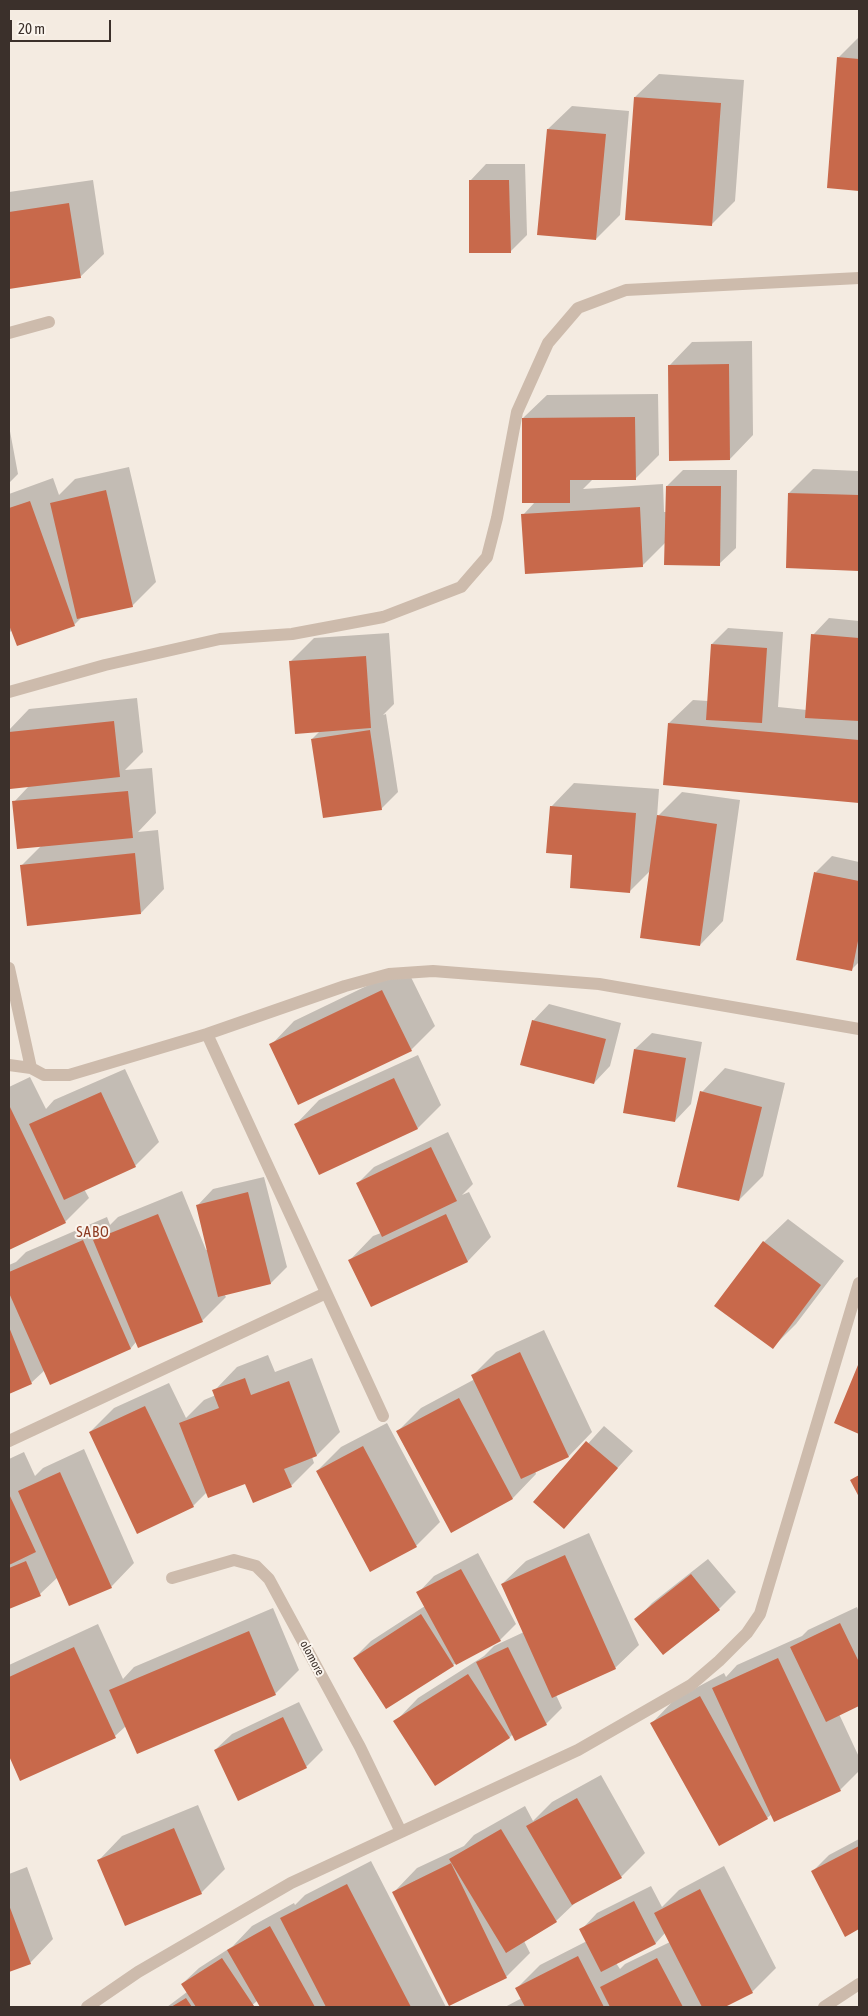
<!DOCTYPE html>
<html>
<head>
<meta charset="utf-8">
<style>
	body { margin:0 }
	#map { position:relative; width:868px; height:2016px; overflow:hidden; background:#f4ebe1; font-family:"Asap Condensed",sans-serif }
	canvas { display:block }
	.frame { position:absolute; inset:0; border:10px solid #3b302b; pointer-events:none }
	.scale { position:absolute; left:10px; top:20px; width:101px; height:22px; box-sizing:border-box; border:2px solid #3b302b; border-top:0; padding-left:6px; font-size:15px; line-height:18px; white-space:nowrap; color:#3b302b; -webkit-text-stroke:4px #fbf5ee; paint-order:stroke }
</style>
</head>
<body>
<div id="map">
<canvas width="868" height="2016"></canvas>
<div class="frame"></div>
<div class="scale">20 m</div>
</div>
<script>
const g = document.querySelector('canvas').getContext('2d');
g.lineJoin = 'round';
function fillPath(path, color) { g.fillStyle = color; g.fill(path, 'evenodd'); }
const shape = rows => new Path2D(rows.map(r => 'M' + r).join(''));
function stroke(path, color, width, dash) { g.strokeStyle = color; g.lineWidth = width; g.lineCap = dash ? 'butt' : 'round'; g.setLineDash(dash || []); g.stroke(path); }
function label(font, color, halo, rows, align = 'center') {
  g.font = font + ' "Asap Condensed",sans-serif'; g.lineWidth = 4; g.setLineDash([]); g.textBaseline = 'middle'; g.strokeStyle = halo; g.fillStyle = color; for (const [text, x, y, turn = 0] of rows) {
    g.save(); g.translate(x, y); g.rotate((+turn || 0) * Math.PI / 180); g.textAlign = isNaN(turn) ? turn : align; if (halo) g.strokeText(text, 0, 0); g.fillText(text, 0, 0); g.restore();
  }
}
const shadow = shape([
	[859,37,859,189,829,187,838,58],
	[659,74,744,80,735,201,711,225,635,97],
	[572,106,629,111,620,215,596,239,548,129],
	[486,164,525,164,527,235,510,252,470,181],
	[93,180,104,254,80,277,9,288,9,192],
	[752,341,753,435,730,459,669,366,692,342],
	[658,394,659,455,635,479,593,479,583,489,663,484,664,512,667,512,667,486,683,470,737,470,736,548,719,564,666,542,642,566,523,515,535,502,523,418,547,395],
	[9,426,18,474,9,483],
	[129,467,156,582,132,606,82,617,74,625,12,630,9,633,9,494,53,478,59,495,75,479],
	[813,469,859,471,859,569,787,567,789,493],
	[829,618,859,621,859,801,664,784,669,723,693,700,708,701,712,644,728,628,783,632,778,707,807,710,813,635],
	[389,633,394,704,383,715,386,714,398,792,381,809,312,739,320,731,291,661,314,638],
	[137,698,143,752,125,770,152,768,156,813,138,832,158,830,164,889,141,913,22,865,42,845,14,802,29,786,11,788,9,766,9,730,29,709],
	[574,783,659,789,657,817,682,792,740,800,723,921,700,945,651,870,630,891,574,854,551,807],
	[832,856,859,862,859,962,852,969,816,872],
	[406,967,435,1026,411,1050,271,1045,294,1021],
	[549,1004,621,1023,610,1066,594,1083,533,1021],
	[652,1033,702,1042,691,1104,675,1121,635,1049],
	[418,1055,441,1105,418,1128,296,1124,319,1100],
	[725,1068,785,1083,763,1176,739,1200,702,1092],
	[125,1069,159,1142,135,1166,84,1189,89,1198,65,1222,9,1249,9,1087,30,1077,46,1109,54,1100],
	[448,1132,473,1184,462,1195,469,1192,491,1237,468,1261,371,1306,350,1260,373,1236,381,1233,357,1184,374,1167],
	[264,1177,287,1267,271,1283,224,1294,226,1297,202,1321,136,1342,131,1348,50,1383,45,1370,31,1383,9,1392,9,1265,16,1262,26,1252,107,1217,110,1225,118,1217,182,1191,206,1250,208,1250,197,1206,213,1189],
	[788,1219,844,1261,796,1324,773,1347,764,1242],
	[544,1330,592,1432,569,1456,535,1471,536,1474,513,1498,451,1531,397,1432,421,1408,475,1379,473,1375,496,1352],
	[268,1355,275,1372,312,1358,340,1432,317,1455,312,1457,314,1463,291,1486,246,1482,207,1492,193,1506,90,1432,114,1408,169,1383,186,1418,204,1400,216,1395,214,1391,237,1367],
	[859,1365,859,1432,835,1423],
	[387,1423,440,1522,416,1546,371,1570,317,1471,341,1447],
	[604,1426,633,1451,564,1527,535,1502],
	[84,1449,134,1563,111,1587,58,1577,40,1594,9,1608,9,1459,24,1452,35,1476,43,1468],
	[589,1533,639,1645,615,1668,556,1695,562,1708,546,1724,513,1734,509,1738,395,1722,418,1698,484,1656,494,1646,524,1632,502,1584,526,1561],
	[478,1553,516,1624,500,1640,453,1665,354,1658,371,1641,425,1606,418,1593,434,1576],
	[708,1559,736,1592,719,1609,663,1654,636,1620,652,1603],
	[857,1607,859,1612,859,1705,839,1714,859,1757,859,1771,840,1790,772,1814,767,1818,652,1723,675,1699,724,1673,726,1677,737,1665,802,1636,808,1630],
	[273,1608,299,1670,275,1694,126,1726,115,1736,21,1779,9,1753,9,1665,98,1624,123,1679,134,1667],
	[299,1702,323,1750,306,1767,215,1750,232,1734],
	[601,1775,645,1853,621,1877,576,1902,556,1921,524,1941,530,1953,506,1977,394,1892,417,1868,464,1846,474,1835,525,1806,533,1821,552,1802],
	[198,1805,225,1869,201,1893,99,1860,122,1836],
	[859,1839,859,1928,846,1935,813,1871,829,1855],
	[371,1861,446,2007,261,2007,257,2001,250,2007,167,2007,187,1992,182,1984,199,1968,233,1946,252,1926,294,1903,295,1905,305,1895],
	[724,1866,776,1968,752,1992,722,2007,505,2007,522,1998,517,1988,540,1965,587,1941,581,1930,597,1913,651,1886,662,1907,679,1890],
	[665,1933,670,1942,625,1964,620,1969,616,1963,656,1943],
	[27,1867,53,1939,30,1963,9,1970,9,1874]
]);
const building = shape([
	[837,57,859,59,859,191,827,188],
	[634,97,721,103,712,226,625,220],
	[547,129,606,134,596,240,537,235],
	[469,180,509,180,511,253,469,253],
	[69,203,81,278,9,289,9,212],
	[729,364,730,460,669,461,668,365],
	[635,417,636,480,570,480,570,503,522,503,522,418],
	[666,486,721,486,720,566,664,565],
	[106,490,133,607,77,619,50,503],
	[788,493,859,495,859,571,786,568],
	[30,501,75,626,17,646,9,625,9,508],
	[640,507,643,567,525,574,521,514],
	[811,634,859,638,859,721,805,718],
	[711,644,767,648,762,723,706,720],
	[366,656,371,728,295,734,289,661],
	[114,721,120,777,10,789,9,732],
	[668,723,859,740,859,803,663,785],
	[370,730,382,810,323,818,311,739],
	[128,791,133,838,17,849,12,801],
	[550,806,636,813,630,893,570,888,572,855,546,853],
	[657,815,717,824,700,946,640,938],
	[135,853,141,914,27,926,20,865],
	[814,872,859,881,859,936,852,971,796,960],
	[382,990,412,1051,298,1105,269,1044],
	[532,1020,606,1039,594,1084,520,1065],
	[634,1049,686,1058,675,1122,623,1113],
	[394,1078,418,1129,319,1175,294,1124],
	[700,1091,762,1107,739,1201,677,1187],
	[101,1092,136,1167,64,1200,29,1124],
	[9,1105,66,1223,9,1250],
	[431,1147,457,1201,382,1237,356,1183],
	[248,1192,271,1284,218,1297,196,1205],
	[158,1214,203,1322,138,1348,93,1240],
	[446,1214,468,1262,371,1307,348,1260],
	[83,1240,131,1349,50,1385,9,1293,9,1272],
	[763,1241,821,1285,773,1349,714,1306],
	[9,1327,32,1384,9,1394],
	[520,1352,569,1457,521,1479,471,1375],
	[858,1365,859,1366,859,1434,834,1423],
	[245,1378,251,1395,289,1381,317,1456,284,1469,292,1487,253,1503,245,1484,208,1498,179,1423,219,1408,212,1390],
	[459,1398,513,1499,451,1533,396,1431],
	[145,1406,194,1507,137,1534,89,1432],
	[586,1441,618,1468,564,1529,533,1502],
	[363,1446,417,1547,370,1572,316,1471],
	[60,1472,112,1588,69,1606,18,1491],
	[859,1475,859,1497,850,1480],
	[9,1494,36,1552,9,1565],
	[565,1555,616,1669,552,1698,501,1584],
	[26,1561,41,1596,9,1609,9,1568],
	[461,1569,501,1641,456,1665,416,1592],
	[691,1574,720,1610,663,1655,634,1619],
	[421,1614,454,1666,386,1709,353,1658],
	[840,1623,859,1662,859,1706,826,1722,790,1647],
	[249,1631,276,1695,137,1754,109,1690],
	[74,1647,116,1738,20,1781,9,1756,9,1677],
	[508,1647,547,1725,515,1741,476,1662],
	[778,1658,841,1791,774,1822,712,1688],
	[468,1674,510,1738,435,1786,393,1721],
	[700,1696,768,1819,719,1846,650,1723],
	[283,1717,307,1768,238,1801,214,1750],
	[577,1798,622,1878,572,1905,526,1826],
	[174,1828,202,1894,125,1926,97,1860],
	[501,1829,557,1922,506,1953,449,1859],
	[859,1846,859,1929,845,1937,811,1871],
	[451,1863,507,1978,449,2006,392,1892],
	[347,1884,411,2007,326,2007,280,1918],
	[700,1889,753,1993,725,2007,702,2007,654,1913],
	[634,1901,656,1944,601,1972,579,1929],
	[9,1905,31,1964,9,1972],
	[270,1926,315,2007,260,2007,227,1950],
	[578,1956,604,2007,525,2007,515,1988],
	[222,1958,254,2006,252,2007,196,2007,181,1984],
	[657,1958,683,2007,610,2007,600,1987],
	[186,1998,192,2007,171,2007]
]);
const minor = shape([
	[9,333,49,322],
	[9,692,105,665,220,639,292,634,383,617,461,587,487,557,497,518,517,412,548,343,578,308,626,290,859,278],
	[9,968,31,1068],
	[207,1034,383,1416],
	[9,1065,31,1068,44,1075,69,1075,207,1034,345,986,389,974,433,971,599,984,859,1029],
	[9,1441,326,1293],
	[172,1578,234,1560,256,1566,269,1579,360,1747,401,1832],
	[87,2007,138,1972,291,1883,578,1750,691,1685,719,1661,747,1633,760,1614,859,1283],
	[824,2007,859,1984]
]);
const streetNames = [
	["olomore",312,1658,62]
];
const quarterNames = [
	["SABO",93,1232]
];
fillPath(shadow, '#0003');
fillPath(building, '#c8694b');
stroke(minor, '#cdbbac', 12);
label('12px', '#3b302b', '#fbf5ee', streetNames);
g.letterSpacing = '1px';
label('15px', '#8c3b22', '#fbf5ee', quarterNames);
g.letterSpacing = '0px';
</script>
</body>
</html>
